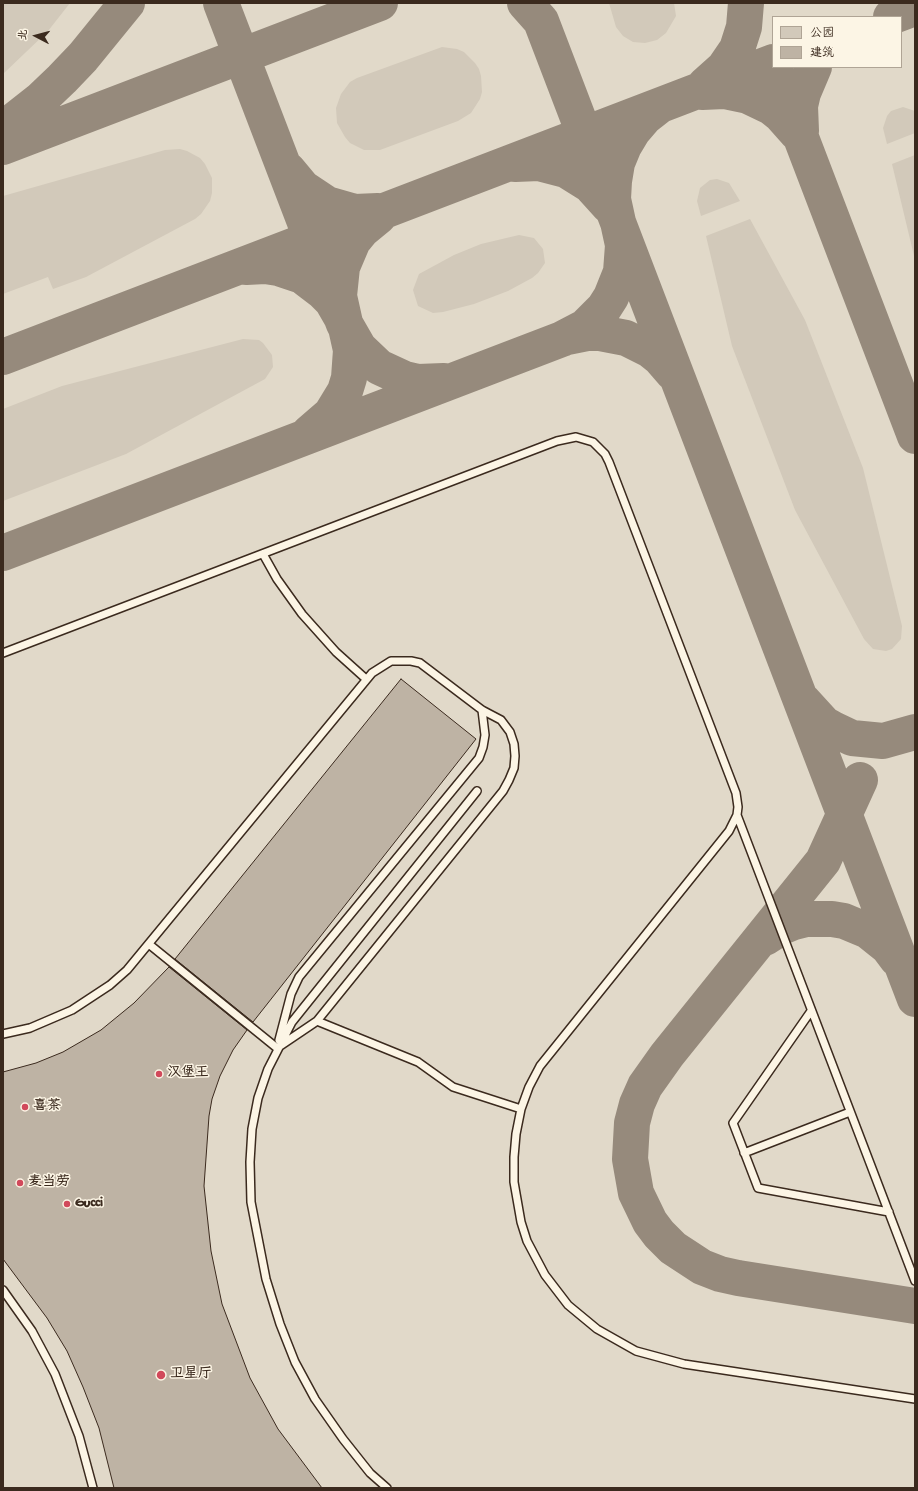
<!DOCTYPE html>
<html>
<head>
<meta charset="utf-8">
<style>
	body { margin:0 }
	#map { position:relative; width:918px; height:1491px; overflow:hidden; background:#f0e9d9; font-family:"Gochi Hand","LXGW WenKai TC",sans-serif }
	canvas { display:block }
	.frame { position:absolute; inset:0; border:4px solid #3b2a1e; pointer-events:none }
	.legend { position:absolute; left:772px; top:16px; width:130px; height:52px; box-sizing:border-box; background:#fcf5e5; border:1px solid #afa495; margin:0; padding:5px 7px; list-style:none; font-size:12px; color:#3b2a1e }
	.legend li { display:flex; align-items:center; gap:8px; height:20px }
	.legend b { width:20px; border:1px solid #afa495 }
	.north { position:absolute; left:16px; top:16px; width:40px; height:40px; -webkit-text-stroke:3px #fcf5e5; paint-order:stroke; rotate:276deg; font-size:11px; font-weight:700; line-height:16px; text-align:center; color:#3b2a1e }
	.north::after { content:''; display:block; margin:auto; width:14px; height:18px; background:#3b2a1e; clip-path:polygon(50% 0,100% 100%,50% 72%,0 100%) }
</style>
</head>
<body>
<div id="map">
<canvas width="918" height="1491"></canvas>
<div class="frame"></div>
<ul class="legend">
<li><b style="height:11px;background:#d2c9ba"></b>公园</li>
<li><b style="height:11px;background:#beb3a4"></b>建筑</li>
</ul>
<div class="north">北</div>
</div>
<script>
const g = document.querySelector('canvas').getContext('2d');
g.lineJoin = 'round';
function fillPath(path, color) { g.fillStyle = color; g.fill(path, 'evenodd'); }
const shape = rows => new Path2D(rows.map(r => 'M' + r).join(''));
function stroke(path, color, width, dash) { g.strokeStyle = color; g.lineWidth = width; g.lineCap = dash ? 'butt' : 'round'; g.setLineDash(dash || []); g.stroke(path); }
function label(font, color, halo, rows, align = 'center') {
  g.font = font + ' "Gochi Hand","LXGW WenKai TC",sans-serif'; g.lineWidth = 3; g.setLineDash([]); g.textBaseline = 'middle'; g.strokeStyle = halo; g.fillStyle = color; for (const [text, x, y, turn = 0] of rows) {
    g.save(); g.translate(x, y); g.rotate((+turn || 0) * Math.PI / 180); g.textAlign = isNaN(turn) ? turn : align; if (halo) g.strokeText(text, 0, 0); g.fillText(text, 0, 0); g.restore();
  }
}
const built = shape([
	[3,3,915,3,915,1488,3,1488],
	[773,17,901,17,901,67,773,67]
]);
const green = shape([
	[3,3,70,3,48,31,3,74],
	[609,3,674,3,676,16,666,33,657,40,645,43,633,42,623,36,616,27],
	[442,47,457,49,464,52,475,63,479,69,481,76,482,92,480,99,471,113,458,121,380,150,364,150,350,143,345,137,337,123,336,108,341,94,350,82,357,78],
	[903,107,915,111,915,133,887,144,883,128,887,116,891,111],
	[180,149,187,151,200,158,205,164,212,178,212,193,210,201,201,214,195,219,86,277,53,289,48,277,3,294,3,196,165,150],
	[915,155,915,260,892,164],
	[717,179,729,183,740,201,701,216,697,201,700,188,710,180],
	[750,219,805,320,863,468,902,626,901,639,892,649,886,651,873,649,864,639,795,510,732,346,706,236],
	[519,235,534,238,543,249,545,263,538,273,532,278,508,291,474,304,443,312,433,313,418,306,413,290,419,274,454,255,481,244],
	[243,339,259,340,263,343,272,355,273,367,265,379,126,454,3,501,3,409,62,386]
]);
const taxiway = shape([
	[221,3,344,324],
	[525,3,541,21,915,999],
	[891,17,915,8],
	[774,67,915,436],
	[705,85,724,68,737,49,744,27,746,3],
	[702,92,724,91,748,96,771,107,781,115,797,133],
	[3,129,40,100,62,79,83,57,127,3],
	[801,131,800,106,803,93,814,67],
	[3,147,380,3],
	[515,164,539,163,566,170,590,185,609,206],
	[288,170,303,188,327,204,355,212,378,211],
	[246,267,265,266,278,268,302,276,323,292,332,301,359,348,379,367,405,379,418,382,444,381],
	[567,337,587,333,600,333,626,338,650,350,660,358,673,373],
	[3,357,773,62],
	[309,433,331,414,345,391,349,378,351,350,339,296,342,267,353,241,362,230,379,216],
	[3,553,562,339,585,327,604,308,611,297,621,272,623,245,613,199,614,181,617,163,624,146,633,131,645,117,659,106],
	[803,701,824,724,833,729,852,738,883,741,915,732],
	[860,780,823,861,667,1055,645,1086,637,1104,632,1123,630,1159,636,1193,650,1222,659,1234,673,1248,702,1267,720,1274,738,1278,915,1306],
	[765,938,782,927,794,922,806,919,832,919,844,921,868,931,888,947,897,959]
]);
const building = shape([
	[401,679,476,739,253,1022,175,959,401,679],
	[169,967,247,1030,233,1050,220,1076,212,1099,209,1116,204,1186,211,1251,222,1304,250,1378,278,1429,322,1488,114,1488,99,1428,83,1387,67,1351,47,1318,3,1259,3,1072,36,1063,63,1052,101,1030,134,1003,169,967]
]);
const service = shape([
	[263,554,277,579,302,614,336,652,366,679],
	[3,653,557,441,576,437,593,442,605,454,609,462,736,793,738,807,737,815,729,831,540,1066,529,1087,521,1109,516,1134,514,1157,514,1182,521,1222,527,1241,545,1275,568,1305,597,1329,636,1351,684,1364,915,1399],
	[737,815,915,1281],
	[150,945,277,1048],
	[811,1011,733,1123,758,1188,889,1212],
	[317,1021,418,1062,453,1087,521,1109],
	[3,1034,30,1028,72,1010,110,985,127,970,372,673,391,661,411,661,420,663,482,710,501,720,510,732,514,744,515,756,514,768,509,780,503,791,317,1021,277,1048],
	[279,1040,291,994,299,977,479,758,483,747,485,735,482,710],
	[744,1153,850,1112],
	[3,1290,32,1331,55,1374,79,1436,93,1488],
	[387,1488,370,1473,343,1439,315,1399,295,1362,280,1324,266,1279,251,1202,250,1162,252,1129,258,1098,268,1069,292,1022,477,791]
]);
const markers = [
	[159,1074,4,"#d1495b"],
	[25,1107,4,"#d1495b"],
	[20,1183,4,"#d1495b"],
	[67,1204,4,"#d1495b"],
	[161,1375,5,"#d1495b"]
];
const poiNames = [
	["汉堡王",167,1074],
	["喜茶",33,1107],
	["麦当劳",28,1183],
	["Gucci",75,1204],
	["卫星厅",170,1375]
];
fillPath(built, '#e1d9c9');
fillPath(green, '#d2c9ba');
stroke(taxiway, '#968a7c', 36);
fillPath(building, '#beb3a4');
stroke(building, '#3b2a1e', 1);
stroke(service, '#3b2a1e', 10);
stroke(service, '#fcf5e5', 7);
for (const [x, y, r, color] of markers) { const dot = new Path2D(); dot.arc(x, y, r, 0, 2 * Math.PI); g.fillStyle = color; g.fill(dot); stroke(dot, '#fcf5e5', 1.5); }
label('bold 14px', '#3b2a1e', '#fcf5e5', poiNames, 'left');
</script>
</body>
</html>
